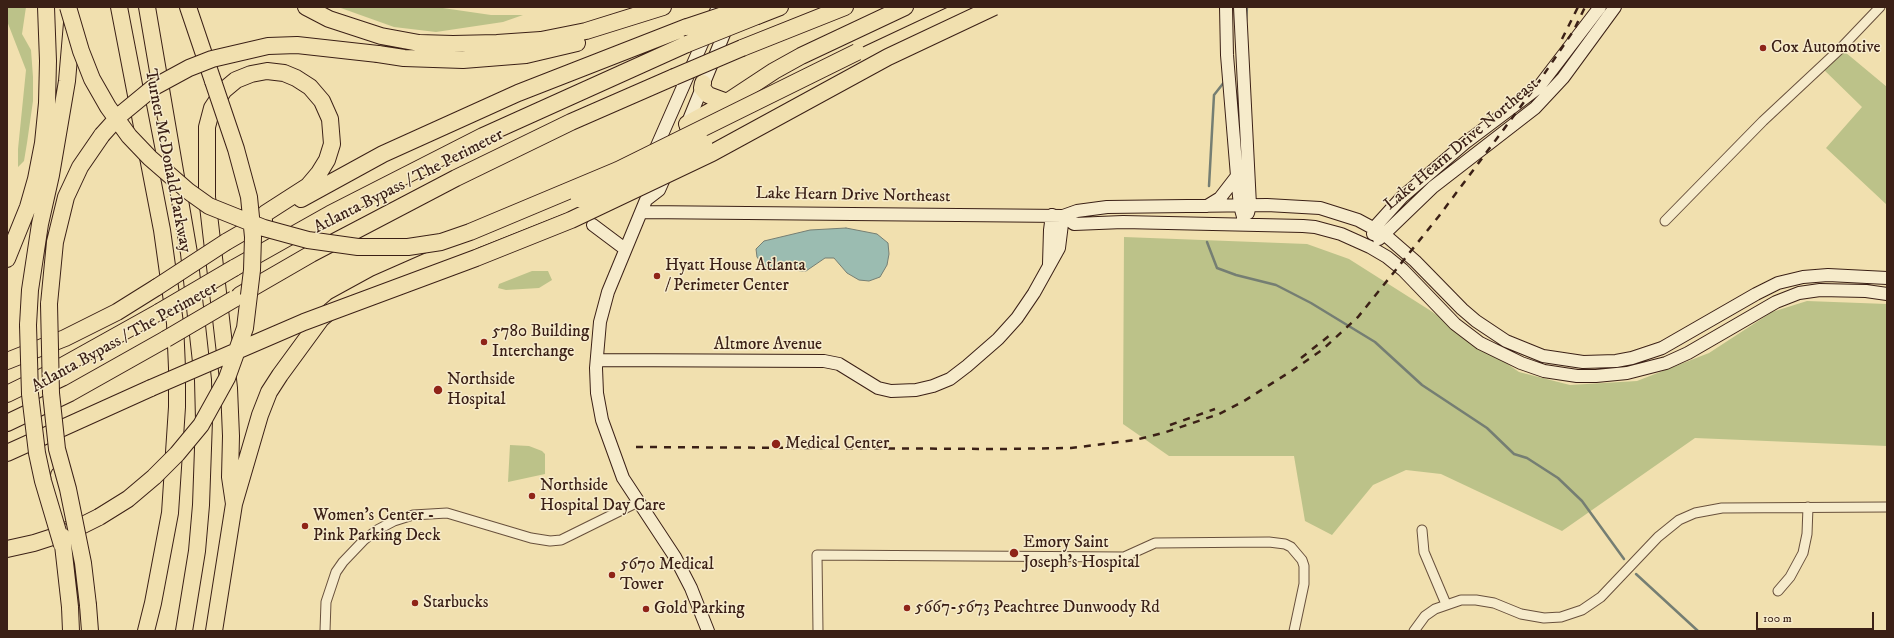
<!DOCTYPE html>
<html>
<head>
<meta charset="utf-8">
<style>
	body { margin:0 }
	#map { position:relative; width:1894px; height:638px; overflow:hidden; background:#f1e0af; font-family:"IM FELL DW Pica",serif }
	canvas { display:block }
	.frame { position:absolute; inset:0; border:8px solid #3b2016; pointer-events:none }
	.scale { position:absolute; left:1756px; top:612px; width:118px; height:18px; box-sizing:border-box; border:2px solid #3b2016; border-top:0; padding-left:5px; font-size:12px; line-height:14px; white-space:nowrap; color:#3b2016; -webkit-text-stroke:3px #f6ebcb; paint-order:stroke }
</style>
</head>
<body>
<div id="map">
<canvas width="1894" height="638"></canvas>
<div class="frame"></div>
<div class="scale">100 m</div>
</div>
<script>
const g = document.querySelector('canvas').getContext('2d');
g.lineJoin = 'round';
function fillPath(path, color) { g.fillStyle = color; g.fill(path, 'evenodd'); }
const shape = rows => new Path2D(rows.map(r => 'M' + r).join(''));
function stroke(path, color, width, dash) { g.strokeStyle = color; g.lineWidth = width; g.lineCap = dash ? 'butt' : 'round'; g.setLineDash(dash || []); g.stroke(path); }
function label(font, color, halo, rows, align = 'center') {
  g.font = font + ' "IM FELL DW Pica",serif'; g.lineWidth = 3; g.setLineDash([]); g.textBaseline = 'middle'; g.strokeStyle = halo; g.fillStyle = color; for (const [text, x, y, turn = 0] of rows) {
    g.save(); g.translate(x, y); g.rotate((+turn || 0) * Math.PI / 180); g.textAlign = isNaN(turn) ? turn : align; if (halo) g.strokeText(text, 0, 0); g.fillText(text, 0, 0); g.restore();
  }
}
const green = shape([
	[7,7,26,7,22,34,31,50,33,77,33,101,27,143,24,161,18,167,18,149,26,70,7,21],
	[338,7,436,7,491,15,523,15,503,22,436,32,394,27],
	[1839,47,1887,87,1887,205,1826,148,1862,107,1820,66],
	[1124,237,1307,244,1349,259,1431,311,1519,372,1570,385,1637,381,1709,353,1772,312,1807,301,1887,304,1887,446,1695,438,1562,531,1441,474,1406,470,1373,485,1332,535,1305,521,1294,456,1169,456,1123,424],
	[532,271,548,271,552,280,539,288,506,290,498,288,499,284],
	[510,445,529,446,542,451,545,454,545,474,508,482]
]);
const water = shape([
	[846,228,877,234,888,243,889,254,887,265,880,277,869,281,859,280,847,273,834,258,825,258,806,271,800,271,792,267,771,270,763,265,757,257,756,249,764,241,810,230,846,228]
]);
const stream = shape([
	[1246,21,1247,7],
	[1209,186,1214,95,1225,81],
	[1207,242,1217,268,1236,275,1276,285,1311,303,1375,342,1422,385,1487,428,1514,454,1527,458,1558,478,1582,501,1624,559],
	[1636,574,1698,631]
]);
const street = shape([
	[1665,221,1763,121,1839,50,1880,7],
	[1422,530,1424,552,1446,604],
	[1778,591,1790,577,1803,553,1807,534,1808,507],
	[325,631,326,602,336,572,343,562,364,540,377,530,394,521,413,515,447,513,531,538,550,541,561,540,638,502],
	[818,631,817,555,1124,557,1155,543,1269,542,1285,544,1291,547,1302,560,1304,566,1304,584,1294,631],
	[1414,631,1425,616,1435,609,1461,600,1476,600,1494,603,1521,614,1544,618,1561,617,1582,610,1601,597,1658,537,1679,520,1695,513,1722,508,1887,507]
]);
const secondary = shape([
	[1226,7,1227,55,1237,176,1240,206,1245,224],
	[1240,7,1250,205,1248,213],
	[686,127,728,24],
	[653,155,718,7],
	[667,172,659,190,646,200,608,292,600,322,596,368,597,393,602,420,623,478,675,557,691,588,708,631],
	[1207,206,1220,198,1237,176],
	[642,212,1063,216,1077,211,1107,207,1267,205,1320,208,1358,220,1384,234,1415,261,1462,309,1476,321,1506,341,1543,356,1583,362,1616,361,1632,358,1662,348,1756,294,1778,283,1803,277,1828,275,1887,278],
	[1063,216,1074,224,1123,222,1303,226,1315,227,1341,234,1370,247,1387,257,1403,270,1455,324,1480,343,1521,363,1544,371,1577,376,1596,376,1627,373,1666,363,1688,353,1776,302,1799,293,1820,290,1866,291,1887,294],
	[593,225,625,249],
	[1373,234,1374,228,1402,197,1465,143,1538,88,1600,7],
	[1379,239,1433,187,1535,108,1563,78,1615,7],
	[1049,264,1050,230,1052,215],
	[597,360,824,361,839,364,878,388,891,391,916,390,933,386,950,379,967,366,998,339,1017,318,1034,293,1059,248,1063,216]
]);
const highway = shape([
	[119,7,162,230,175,323,177,368,177,407,170,513,153,603,146,631],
	[147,7,189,253,203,380,204,420,201,505,197,551,184,631],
	[188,7,213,81],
	[306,7,329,19,381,36,419,43,453,44,497,43,541,40,586,31,663,7],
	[757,16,780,7],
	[742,48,845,7],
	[378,54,404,58,463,60,526,55,577,43],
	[703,83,702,88,708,95,727,102],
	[687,124,727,102,774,71,801,56,905,7],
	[704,143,868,54,968,7],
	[301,199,383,154,518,93,687,27],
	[226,242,264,220],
	[7,259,28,207,36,179,43,143,47,103,48,61,46,7],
	[234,268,330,214,483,136,687,44],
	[240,295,311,254,456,178,571,122,674,77],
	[49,304,55,242,66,197,80,167,102,135],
	[28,325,30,290,40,224,51,175,67,81,72,23],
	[7,361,65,338,117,312,157,287],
	[7,394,46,375,159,312],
	[7,423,70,393,166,339],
	[7,453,151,388],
	[59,475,62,514],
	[234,504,230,477,231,436,229,388,207,197,207,127,212,108,224,90,236,80,251,74,267,71,284,73,296,78,310,87,322,101,330,119,332,144,327,160,319,173,308,186,266,213,254,225],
	[7,549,34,543,71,531,99,517],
	[88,605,90,631],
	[70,607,71,631],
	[214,631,234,504,260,415,269,392,280,375,321,319,336,306,378,283,478,239,579,199]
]);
const rail = shape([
	[1562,39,1578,7],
	[1301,358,1334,332],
	[1170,425,1215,409],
	[636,447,999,449,1071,448,1135,440,1163,433,1219,414,1244,401,1293,370,1322,350,1358,317,1439,216,1536,86,1574,30,1585,7]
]);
const highwayBridge = shape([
	[68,7,81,51,92,79,108,107,129,136,150,158,188,191,209,206,264,228,308,240,358,247,408,247,441,242,470,232,618,170,857,52],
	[687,27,747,7],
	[687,44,757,16],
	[674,77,742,48],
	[102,135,120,115,154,87,189,68,212,59,268,46,297,45,378,54],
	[579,199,704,143],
	[157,287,226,242],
	[49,304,51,393,57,449,68,489,83,563,88,605],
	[159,312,234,268],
	[28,325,30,394,37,453,43,481,62,545],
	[166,339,234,299],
	[151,388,304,322,476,258,571,220,712,153,888,57,994,7],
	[99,517,128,499,154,477,177,454,201,425,227,378,245,328,252,270,253,237,249,197,236,149,213,81],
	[62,536,70,607]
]);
const markers = [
	[1763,48,4,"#8f2418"],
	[657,276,4,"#8f2418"],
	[484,342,4,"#8f2418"],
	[438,390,5,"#8f2418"],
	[776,444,5,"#8f2418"],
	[532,496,4,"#8f2418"],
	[305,526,4,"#8f2418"],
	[1014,553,5,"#8f2418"],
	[612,575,4,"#8f2418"],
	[415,603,4,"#8f2418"],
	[907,608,4,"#8f2418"],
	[646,609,4,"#8f2418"]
];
const poiNames = [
	["Cox Automotive",1771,48],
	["Hyatt House Atlanta",665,266],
	["/ Perimeter Center",665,286],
	["5780 Building",492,332],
	["Interchange",492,352],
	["Northside",447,380],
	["Hospital",447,400],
	["Medical Center",785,444],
	["Northside",540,486],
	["Hospital Day Care",540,506],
	["Women's Center -",313,516],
	["Pink Parking Deck",313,536],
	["Emory Saint",1023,543],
	["Joseph's Hospital",1023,563],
	["5670 Medical",620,565],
	["Tower",620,585],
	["Starbucks",423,603],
	["5667-5673 Peachtree Dunwoody Rd",915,608],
	["Gold Parking",654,609]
];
const streetNames = [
	["Lake Hearn Drive Northeast",1462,145,-40],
	["Turner McDonald Parkway",167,161,79],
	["Atlanta Bypass / The Perimeter",409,182,-27],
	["Lake Hearn Drive Northeast",853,196,1],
	["Atlanta Bypass / The Perimeter",125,338,-29],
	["Altmore Avenue",768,345]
];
fillPath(green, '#bcc289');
fillPath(water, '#9bbcb1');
stroke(water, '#757e73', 1);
stroke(stream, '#757e73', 2.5);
stroke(street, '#68503c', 11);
stroke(secondary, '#3b2016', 14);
stroke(highway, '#3b2016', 18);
stroke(street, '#f6ebcb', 9);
stroke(secondary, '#f6ebcb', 12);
stroke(highway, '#f1e0af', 16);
stroke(rail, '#3b2016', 2.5, [7, 7]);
stroke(highwayBridge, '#3b2016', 18, []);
stroke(highwayBridge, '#f1e0af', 16);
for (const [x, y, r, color] of markers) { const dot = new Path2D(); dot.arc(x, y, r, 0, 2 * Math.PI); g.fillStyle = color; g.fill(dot); stroke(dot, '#f6ebcb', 1.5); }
label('17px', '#3b2016', '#f6ebcb', poiNames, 'left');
label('17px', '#3b2016', '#f6ebcb', streetNames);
</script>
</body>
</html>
